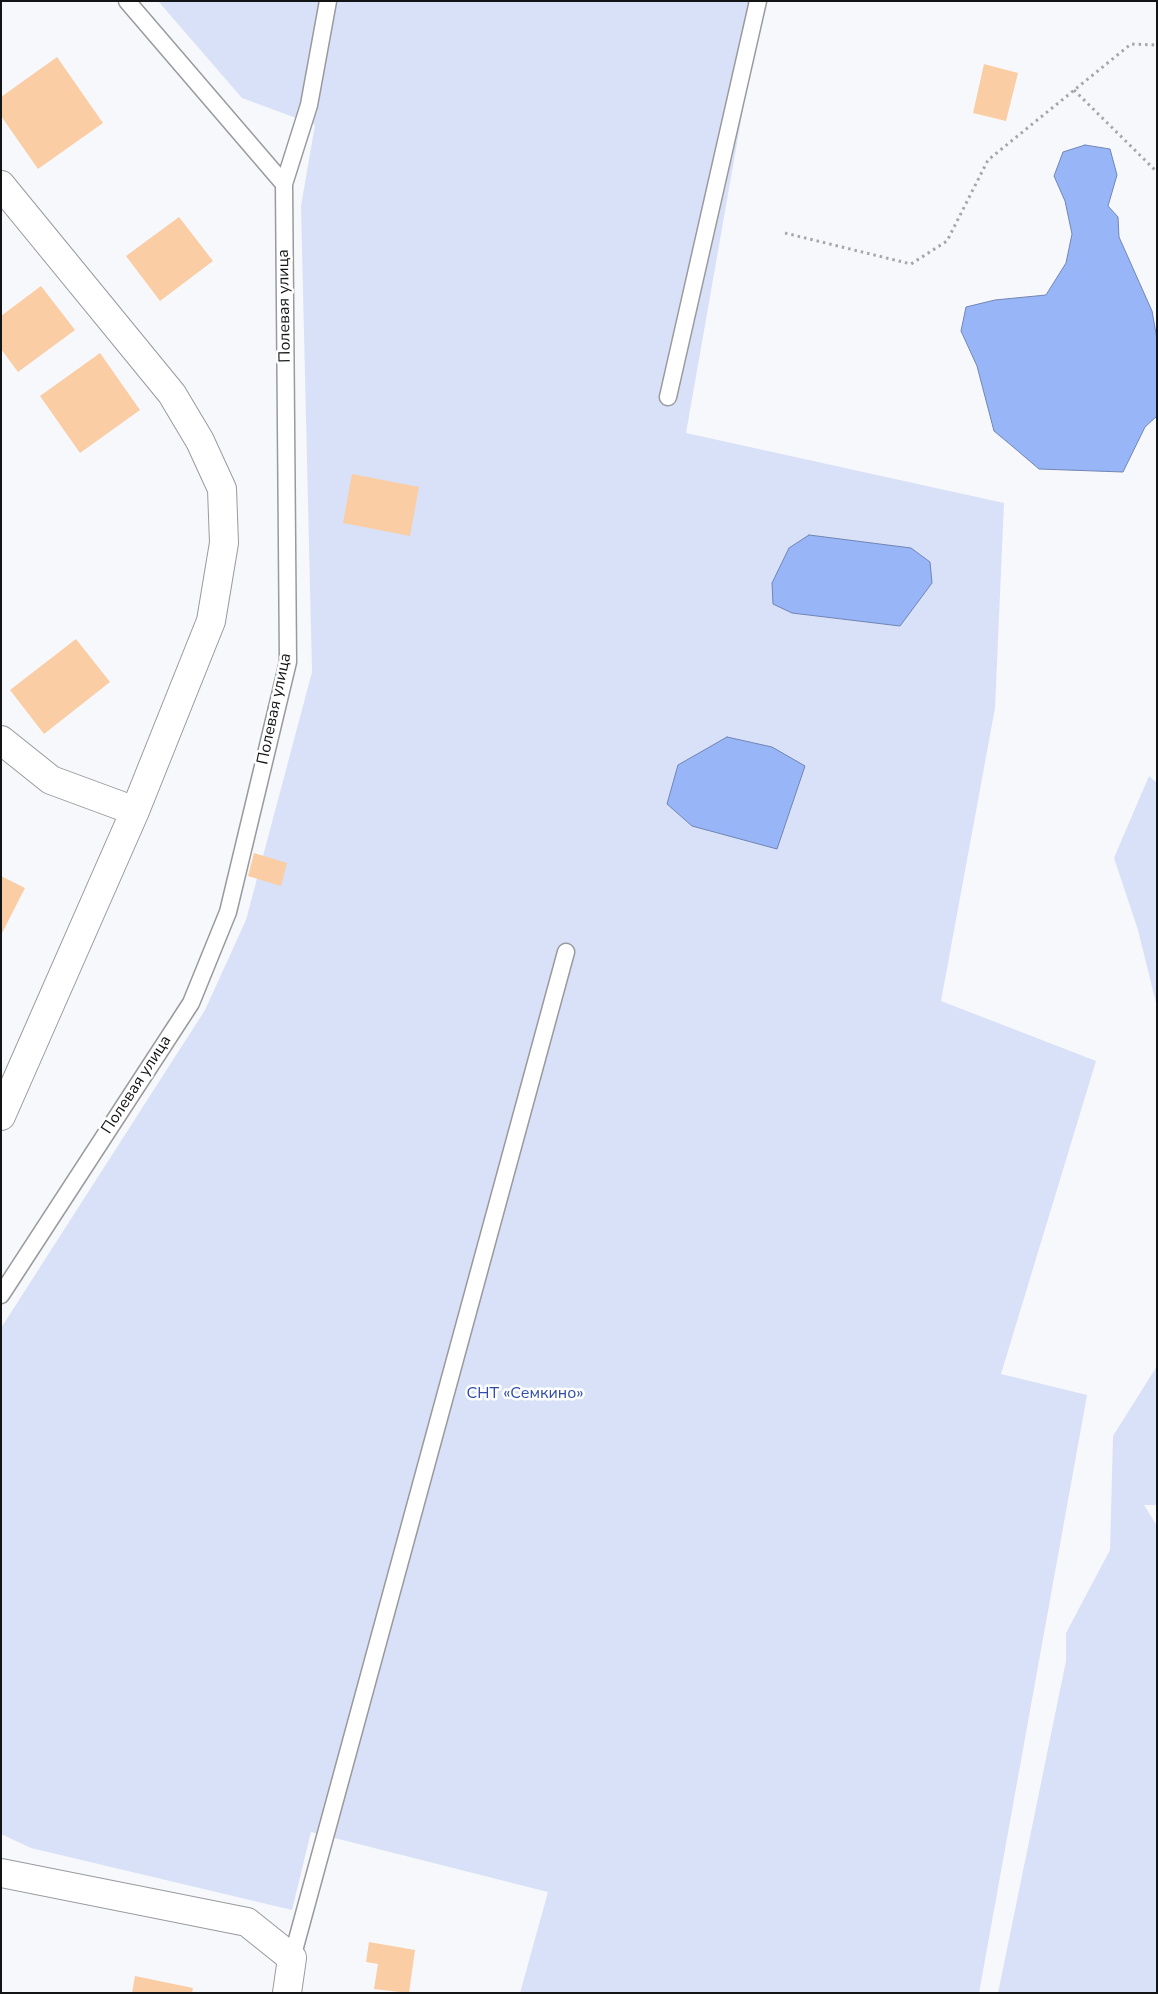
<!DOCTYPE html>
<html>
<head>
<meta charset="utf-8">
<style>
	body { margin:0 }
	#map { position:relative; width:1158px; height:1994px; overflow:hidden; background:#f7f8fb; font-family:"Nunito Sans",sans-serif }
	canvas { display:block }
	.frame { position:absolute; inset:0; border:2px solid #131415; pointer-events:none }
</style>
</head>
<body>
<div id="map">
<canvas width="1158" height="1994"></canvas>
<div class="frame"></div>
</div>
<script>
const g = document.querySelector('canvas').getContext('2d');
g.lineJoin = 'round';
function fillPath(path, color) { g.fillStyle = color; g.fill(path, 'evenodd'); }
const shape = rows => new Path2D(rows.map(r => 'M' + r).join(''));
function stroke(path, color, width, dash) { g.strokeStyle = color; g.lineWidth = width; g.lineCap = dash ? 'butt' : 'round'; g.setLineDash(dash || []); g.stroke(path); }
function label(font, color, halo, rows, align = 'center') {
  g.font = font + ' "Nunito Sans",sans-serif'; g.lineWidth = 5; g.setLineDash([]); g.textBaseline = 'middle'; g.strokeStyle = halo; g.fillStyle = color; for (const [text, x, y, turn = 0] of rows) {
    g.save(); g.translate(x, y); g.rotate((+turn || 0) * Math.PI / 180); g.textAlign = isNaN(turn) ? turn : align; if (halo) g.strokeText(text, 0, 0); g.fillText(text, 0, 0); g.restore();
  }
}
const green = shape([
	[158,1,762,1,686,433,1004,503,995,708,941,1001,1096,1061,1001,1374,1087,1395,979,1993,520,1993,548,1892,311,1832,292,1910,31,1848,1,1834,1,1328,205,1010,246,920,312,672,301,206,315,125,242,98],
	[1149,776,1157,783,1157,1007,1138,930,1114,858],
	[1157,1366,1157,1505,1144,1505,1157,1526,1157,1993,998,1993,1066,1661,1066,1633,1110,1550,1113,1436]
]);
const water = shape([
	[1085,145,1110,149,1117,175,1108,206,1118,217,1119,237,1152,311,1157,339,1157,416,1145,427,1123,472,1039,469,1012,446,994,431,977,366,961,331,966,307,995,300,1046,295,1066,263,1072,234,1065,201,1054,176,1063,152,1085,145],
	[809,535,911,548,930,562,932,583,900,626,792,613,773,604,772,583,789,548,809,535],
	[727,737,772,747,805,766,777,849,692,826,667,804,678,765,727,737]
]);
const building = shape([
	[57,57,103,123,38,169,1,116,1,97],
	[984,64,1018,73,1006,121,973,113],
	[179,217,213,261,160,301,126,256],
	[41,286,75,330,18,372,1,349,1,316],
	[100,353,140,410,80,453,40,396],
	[352,474,419,487,410,536,343,523],
	[76,639,110,682,44,734,10,690],
	[254,853,287,863,281,886,248,876],
	[1,876,25,888,1,935],
	[369,1942,415,1950,409,1993,374,1989,378,1964,366,1962],
	[135,1976,193,1988,192,1993,132,1993]
]);
const path = shape([
	[1074,90,1157,172],
	[785,233,911,264,947,241,988,160,1131,44,1157,45]
]);
const service = shape([
	[127,1,284,184],
	[668,397,758,1],
	[1,1295,191,1003,228,912,288,662,284,184,309,105,328,1],
	[292,1958,566,952]
]);
const minor = shape([
	[1,185,172,394,200,441,222,489,224,543,211,621,135,811,1,1116],
	[1,740,51,780,135,811],
	[1,1873,247,1922,292,1958,287,1993]
]);
const streetNames = [
	["Полевая улица",285,306,-91],
	["Полевая улица",275,709,-78],
	["Полевая улица",137,1085,-57]
];
const parkNames = [
	["СНТ «Семкино»",525,1394]
];
fillPath(green, '#d8e1f7');
fillPath(water, '#98b6f7');
stroke(water, '#7085b3', 1);
fillPath(building, '#facda4');
stroke(service, '#999a9d', 19);
stroke(minor, '#999a9d', 30);
stroke(path, '#a6a7a9', 3, [2.5, 4]);
stroke(service, '#fff', 16);
stroke(minor, '#fff', 28);
label('16px', '#131415', '#fff', streetNames);
label('16px', '#2f4ca9', '#fff', parkNames);
</script>
</body>
</html>
